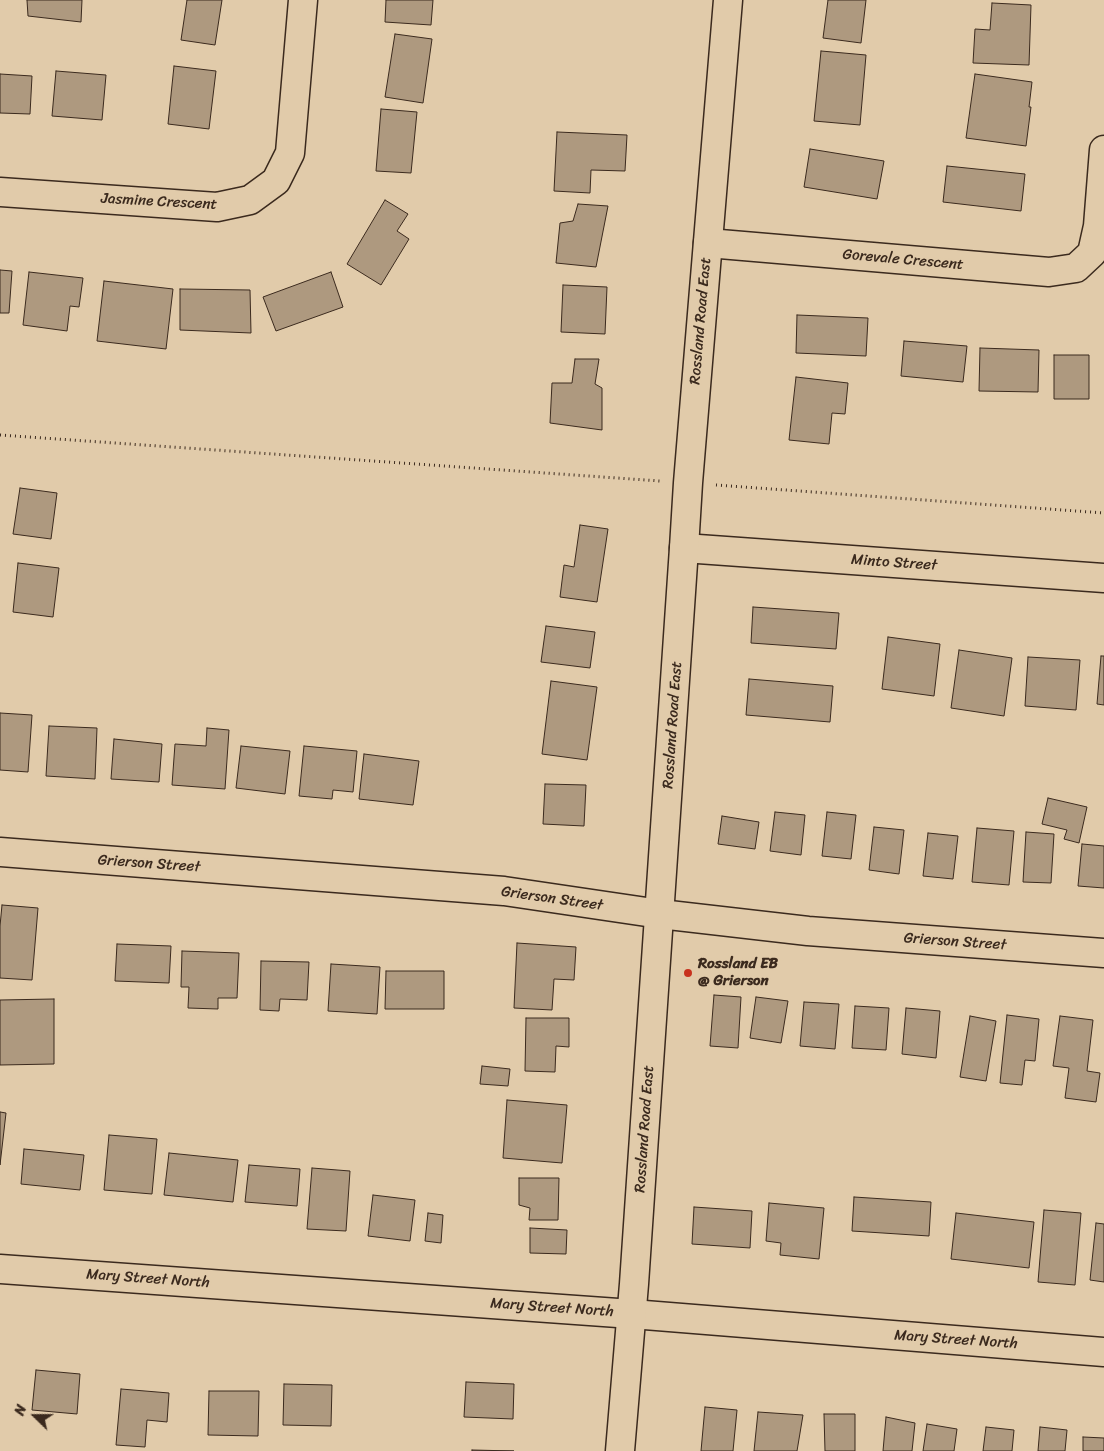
<!DOCTYPE html>
<html>
<head>
<meta charset="utf-8">
<style>
	body { margin:0 }
	#map { position:relative; width:1104px; height:1451px; overflow:hidden; background:#e1cbaa; font-family:Sriracha,sans-serif }
	canvas { display:block }
	.north { position:absolute; left:10px; top:1391px; width:50px; height:50px; -webkit-text-stroke:4px #e1cbaa; paint-order:stroke; rotate:292deg; font-size:14px; font-weight:700; line-height:20px; text-align:center; color:#3b2a1e }
	.north::after { content:''; display:block; margin:auto; width:18px; height:22px; background:#3b2a1e; clip-path:polygon(50% 0,100% 100%,50% 72%,0 100%) }
</style>
</head>
<body>
<div id="map">
<canvas width="1104" height="1451"></canvas>
<div class="north">N</div>
</div>
<script>
const g = document.querySelector('canvas').getContext('2d');
g.lineJoin = 'round';
function fillPath(path, color) { g.fillStyle = color; g.fill(path, 'evenodd'); }
const shape = rows => new Path2D(rows.map(r => 'M' + r).join(''));
function stroke(path, color, width, dash) { g.strokeStyle = color; g.lineWidth = width; g.lineCap = dash ? 'butt' : 'round'; g.setLineDash(dash || []); g.stroke(path); }
function label(font, color, halo, rows, align = 'center') {
  g.font = font + ' Sriracha,sans-serif'; g.lineWidth = 4.5; g.setLineDash([]); g.textBaseline = 'middle'; g.strokeStyle = halo; g.fillStyle = color; for (const [text, x, y, turn = 0] of rows) {
    g.save(); g.translate(x, y); g.rotate((+turn || 0) * Math.PI / 180); g.textAlign = isNaN(turn) ? turn : align; if (halo) g.strokeText(text, 0, 0); g.fillText(text, 0, 0); g.restore();
  }
}
const building = shape([
	[27,0,82,0,81,22,28,16,27,0],
	[187,0,222,0,215,45,181,40,187,0],
	[386,0,433,0,431,25,385,22,386,0],
	[828,0,866,0,861,43,823,38,828,0],
	[992,3,1031,5,1029,65,973,63,975,29,990,30,992,3],
	[395,34,432,39,423,103,385,97,395,34],
	[821,51,866,55,860,125,814,121,821,51],
	[174,66,216,71,209,129,168,124,174,66],
	[56,71,106,75,102,120,52,116,56,71],
	[0,74,32,76,30,114,0,113,0,74],
	[975,74,1032,82,1029,107,1031,107,1026,146,966,138,975,74],
	[381,109,417,112,411,173,376,171,381,109],
	[557,132,627,135,625,171,591,170,590,193,554,191,557,132],
	[810,149,884,161,877,199,804,187,810,149],
	[947,166,1025,174,1021,211,943,202,947,166],
	[385,200,408,214,397,231,409,239,381,285,347,264,385,200],
	[578,204,608,206,596,267,556,263,560,223,573,221,578,204],
	[0,270,12,271,9,313,0,313,0,270],
	[29,272,83,278,79,307,70,306,67,331,23,325,29,272],
	[331,272,343,307,276,331,263,297,331,272],
	[104,281,173,289,166,349,97,341,104,281],
	[563,285,607,287,605,334,561,332,563,285],
	[180,289,250,290,251,333,180,330,180,289],
	[797,315,868,318,866,356,796,353,797,315],
	[904,341,967,346,963,382,901,376,904,341],
	[980,348,1039,350,1038,392,979,391,980,348],
	[1054,355,1089,355,1089,399,1054,399,1054,355],
	[575,359,599,359,595,384,602,388,602,430,550,423,552,383,572,383,575,359],
	[796,377,848,383,845,414,832,413,829,444,789,440,796,377],
	[20,488,57,493,51,539,13,534,20,488],
	[580,525,608,529,597,602,560,597,564,565,574,567,580,525],
	[18,563,59,568,53,617,13,612,18,563],
	[753,607,839,613,836,649,751,643,753,607],
	[546,626,595,632,590,668,541,662,546,626],
	[888,637,940,644,934,696,882,689,888,637],
	[959,650,1012,658,1004,716,951,708,959,650],
	[1101,656,1104,656,1104,705,1097,704,1101,656],
	[1028,657,1080,660,1076,710,1025,706,1028,657],
	[749,679,833,686,830,722,746,715,749,679],
	[551,681,597,687,587,760,542,754,551,681],
	[0,713,32,715,28,772,0,770,0,713],
	[49,726,97,728,95,779,46,776,49,726],
	[207,728,229,730,225,789,172,785,175,744,206,746,207,728],
	[114,739,162,744,159,782,111,779,114,739],
	[241,746,290,751,285,794,236,788,241,746],
	[304,746,357,751,353,792,333,790,332,799,299,796,304,746],
	[364,754,419,761,413,805,359,799,364,754],
	[545,784,586,785,584,826,543,824,545,784],
	[1048,798,1087,807,1079,843,1064,839,1067,830,1042,824,1048,798],
	[775,812,805,815,801,855,770,851,775,812],
	[827,812,856,815,851,859,822,856,827,812],
	[722,816,759,822,755,849,718,844,722,816],
	[874,827,904,830,899,874,869,870,874,827],
	[977,828,1014,831,1009,885,972,882,977,828],
	[1026,832,1054,834,1051,883,1023,882,1026,832],
	[928,833,958,836,953,879,923,876,928,833],
	[1082,844,1104,846,1104,888,1078,886,1082,844],
	[2,905,38,908,32,980,0,978,0,926,2,905],
	[517,943,576,947,574,980,554,979,552,1010,514,1008,517,943],
	[117,944,171,946,169,983,115,981,117,944],
	[182,951,239,953,237,998,218,998,218,1009,188,1008,189,987,181,987,182,951],
	[261,961,309,962,307,1000,280,999,279,1011,260,1010,261,961],
	[331,964,380,967,377,1014,328,1011,331,964],
	[386,971,444,971,444,1009,385,1009,386,971],
	[714,995,741,997,738,1048,710,1046,714,995],
	[756,997,788,1001,781,1043,750,1038,756,997],
	[54,999,54,1064,0,1065,0,1000,54,999],
	[804,1002,839,1004,835,1049,800,1046,804,1002],
	[855,1006,889,1008,886,1050,852,1048,855,1006],
	[906,1008,940,1011,936,1058,902,1054,906,1008],
	[1007,1015,1039,1019,1035,1061,1025,1060,1022,1085,1000,1083,1007,1015],
	[970,1016,996,1021,986,1081,960,1077,970,1016],
	[1060,1016,1093,1020,1087,1071,1100,1073,1096,1102,1065,1098,1069,1068,1053,1066,1060,1016],
	[526,1018,569,1018,569,1047,556,1046,555,1072,525,1071,526,1018],
	[482,1066,510,1069,508,1086,480,1084,482,1066],
	[507,1100,567,1105,562,1163,503,1158,507,1100],
	[0,1112,6,1113,0,1165,0,1112],
	[109,1135,157,1139,152,1194,104,1190,109,1135],
	[24,1149,84,1155,80,1190,21,1184,24,1149],
	[169,1153,238,1160,233,1202,164,1195,169,1153],
	[249,1165,300,1169,297,1206,245,1202,249,1165],
	[312,1168,350,1171,346,1231,307,1229,312,1168],
	[519,1178,559,1178,558,1220,529,1220,530,1208,519,1205,519,1178],
	[373,1195,415,1200,410,1241,368,1236,373,1195],
	[854,1197,931,1202,929,1236,852,1231,854,1197],
	[769,1203,824,1208,819,1259,780,1255,781,1243,766,1241,769,1203],
	[694,1207,752,1211,750,1248,692,1244,694,1207],
	[1044,1210,1081,1213,1075,1285,1038,1282,1044,1210],
	[428,1213,443,1215,441,1243,425,1241,428,1213],
	[956,1213,1034,1222,1029,1268,951,1259,956,1213],
	[1096,1223,1104,1224,1104,1282,1090,1280,1096,1223],
	[530,1228,567,1230,566,1254,530,1253,530,1228],
	[36,1370,80,1374,77,1414,32,1410,36,1370],
	[466,1382,514,1384,513,1419,464,1417,466,1382],
	[284,1384,332,1385,331,1426,283,1425,284,1384],
	[121,1389,169,1393,167,1422,147,1420,145,1447,116,1445,121,1389],
	[209,1391,259,1391,258,1436,208,1435,209,1391],
	[705,1407,737,1410,733,1451,701,1451,705,1407],
	[758,1412,803,1415,797,1451,754,1451,758,1412],
	[824,1414,855,1414,855,1451,825,1451,824,1414],
	[886,1417,915,1423,912,1451,883,1451,886,1417],
	[927,1424,957,1429,954,1451,923,1451,927,1424],
	[986,1427,1014,1430,1012,1451,983,1451,986,1427],
	[1040,1427,1067,1430,1065,1451,1038,1451,1040,1427],
	[1083,1437,1104,1438,1104,1451,1083,1451,1083,1437],
	[472,1450,514,1451,472,1451,472,1450]
]);
const path = shape([
	[0,435,660,481],
	[716,485,1104,513]
]);
const minor = shape([
	[0,192,217,207,250,200,276,181,290,153,303,0],
	[708,243,1049,272,1076,268,1092,253,1098,226,1104,150],
	[684,548,1104,578],
	[0,852,504,891,660,914,808,931,1104,953],
	[0,1269,632,1314,1104,1352]
]);
const major = shape([
	[620,1451,634,1284,684,548,688,483,728,0]
]);
const markers = [
	[688,973,5,"#c8321e"]
];
const streetNames = [
	["Jasmine Crescent",159,202,3],
	["Gorevale Crescent",903,260,5],
	["Rossland Road East",701,321,-85],
	["Minto Street",894,563,4],
	["Rossland Road East",673,725,-86],
	["Grierson Street",149,864,4],
	["Grierson Street",552,899,8],
	["Grierson Street",955,942,4],
	["Rossland Road East",645,1129,-86],
	["Mary Street North",148,1279,4],
	["Mary Street North",552,1308,4],
	["Mary Street North",956,1340,4]
];
const poiNames = [
	["Rossland EB",698,964],
	["@ Grierson",698,981]
];
fillPath(building, '#ae997f');
stroke(building, '#3b2a1e', 1);
stroke(minor, '#3b2a1e', 31);
stroke(major, '#3b2a1e', 31);
stroke(path, '#3b2a1e', 3, [1, 4]);
stroke(minor, '#e1cbaa', 28);
stroke(major, '#e1cbaa', 28);
for (const [x, y, r, color] of markers) { const dot = new Path2D(); dot.arc(x, y, r, 0, 2 * Math.PI); g.fillStyle = color; g.fill(dot); stroke(dot, '#e1cbaa', 2); }
label('15px', '#3b2a1e', '#e1cbaa', streetNames);
label('bold 15px', '#3b2a1e', '#e1cbaa', poiNames, 'left');
</script>
</body>
</html>
